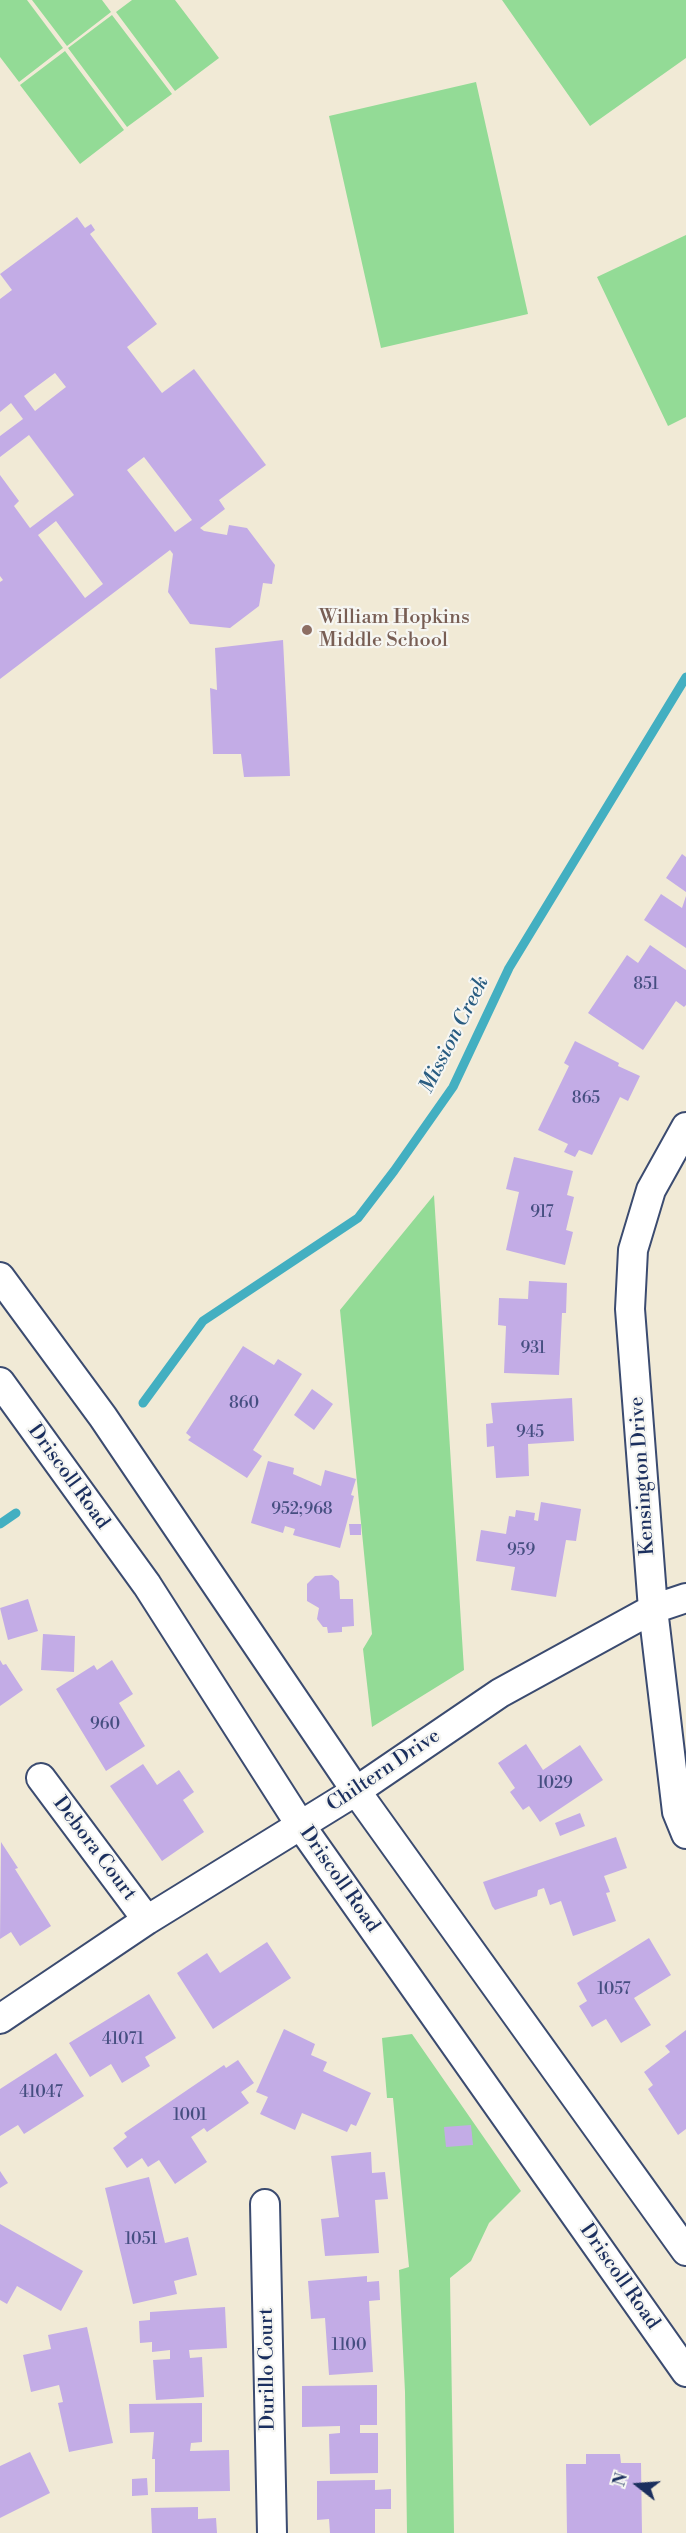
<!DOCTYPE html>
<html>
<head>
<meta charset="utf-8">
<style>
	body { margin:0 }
	#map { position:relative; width:686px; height:2533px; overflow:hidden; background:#f1ead6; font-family:"Libre Bodoni",serif }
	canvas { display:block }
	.north { position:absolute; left:608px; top:2455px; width:60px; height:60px; -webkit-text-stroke:4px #f6f6f2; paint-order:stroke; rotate:287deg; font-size:16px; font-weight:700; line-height:24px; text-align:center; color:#1b2f5e }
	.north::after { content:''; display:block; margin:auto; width:21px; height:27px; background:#1b2f5e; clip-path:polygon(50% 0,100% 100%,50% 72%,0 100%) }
</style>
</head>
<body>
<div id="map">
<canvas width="686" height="2533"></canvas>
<div class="north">N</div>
</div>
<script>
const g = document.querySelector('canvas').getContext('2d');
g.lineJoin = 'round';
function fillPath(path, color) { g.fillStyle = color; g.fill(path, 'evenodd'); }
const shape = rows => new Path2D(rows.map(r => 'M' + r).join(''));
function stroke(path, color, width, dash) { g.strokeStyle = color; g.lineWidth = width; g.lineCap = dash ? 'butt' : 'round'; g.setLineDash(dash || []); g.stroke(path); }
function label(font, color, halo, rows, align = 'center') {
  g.font = font + ' "Libre Bodoni",serif'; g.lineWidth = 4.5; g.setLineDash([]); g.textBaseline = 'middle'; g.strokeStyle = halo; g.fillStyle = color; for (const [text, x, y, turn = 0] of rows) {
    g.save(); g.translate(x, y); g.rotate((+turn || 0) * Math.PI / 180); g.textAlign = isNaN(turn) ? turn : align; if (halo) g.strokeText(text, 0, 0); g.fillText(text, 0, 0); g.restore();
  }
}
const green = shape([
	[0,0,27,0,63,48,19,82,0,57],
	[32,0,102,0,111,12,67,46],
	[132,0,175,0,219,58,175,91,116,12],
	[502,0,686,0,686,58,590,126],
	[112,15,172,94,127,127,68,48],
	[65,51,124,130,80,164,20,85],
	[476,82,528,314,381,348,329,116],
	[686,235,686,417,668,426,597,277],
	[434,1195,464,1670,372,1727,363,1649,372,1634,340,1310],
	[412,2034,521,2191,489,2223,471,2261,450,2278,454,2533,407,2533,405,2392,399,2270,409,2267,393,2098,387,2098,382,2038]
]);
const stream = shape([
	[143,1403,203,1321,358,1218,394,1171,453,1087,509,968,686,677],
	[0,1524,16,1513]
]);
const building = shape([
	[77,217,85,228,91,224,95,230,90,234,157,324,127,347,162,393,194,369,266,465,219,500,225,509,200,528,204,531,227,535,229,525,247,528,275,565,272,584,263,583,259,606,230,628,190,624,168,592,173,554,170,550,0,679,0,582,3,580,0,576,0,475,19,501,14,506,30,528,74,495,29,435,0,457,0,436,23,419,11,403,0,412,0,299,12,290,0,274],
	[55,373,66,387,35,411,24,396],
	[144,457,192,520,175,532,127,470],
	[56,521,103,584,85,598,38,535],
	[283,640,290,776,244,777,241,754,213,754,210,688,217,690,215,648],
	[682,854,686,857,686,892,666,878],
	[661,894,682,908,686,896,686,948,644,920],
	[650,945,686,970,686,1005,684,1007,676,1001,643,1050,588,1013,627,955,638,963],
	[575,1041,619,1063,618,1066,640,1076,628,1101,620,1097,592,1155,579,1150,575,1157,564,1152,568,1144,538,1130,569,1066,564,1063],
	[514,1157,573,1171,567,1195,574,1197,566,1230,573,1232,565,1265,506,1250,519,1192,506,1189],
	[529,1281,567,1283,566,1313,562,1313,559,1375,504,1373,506,1326,498,1325,499,1298,528,1299],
	[243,1346,274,1365,278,1359,302,1374,253,1450,262,1456,247,1478,188,1440,191,1437,186,1433],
	[312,1389,333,1404,314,1430,294,1415],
	[572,1398,574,1441,528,1444,529,1476,496,1478,494,1446,487,1447,486,1424,493,1423,491,1403],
	[268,1461,294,1468,293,1474,321,1486,325,1470,356,1479,351,1495,354,1496,340,1548,293,1535,295,1529,285,1526,283,1533,251,1523],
	[541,1502,581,1509,576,1541,566,1540,556,1597,511,1590,515,1567,476,1561,481,1530,506,1534,509,1516,515,1517,516,1510,535,1513,534,1520,538,1521],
	[349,1524,361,1524,361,1535,350,1535],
	[332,1575,339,1581,340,1599,353,1599,354,1626,342,1627,342,1632,328,1633,327,1627,323,1627,317,1619,319,1608,307,1601,307,1584,315,1576],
	[28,1599,38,1631,8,1640,0,1608],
	[43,1634,75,1636,74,1672,41,1670],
	[0,1660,3,1665,6,1664,23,1690,0,1706],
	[112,1660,133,1694,119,1703,145,1746,106,1771,56,1689,94,1665,97,1670],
	[526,1744,543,1770,580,1745,603,1780,540,1822,529,1806,523,1810,510,1792,515,1788,498,1763],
	[143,1764,157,1785,179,1770,194,1792,183,1800,204,1832,162,1861,110,1786],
	[580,1813,585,1826,560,1836,555,1823],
	[616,1837,627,1868,604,1876,610,1892,606,1893,616,1921,573,1936,561,1901,550,1905,544,1888,538,1890,537,1896,495,1910,492,1906,483,1882],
	[1,1842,18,1868,15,1869,51,1926,20,1946,11,1932,0,1939],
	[649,1938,671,1975,634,1998,651,2025,621,2043,606,2019,592,2027,579,2006,587,2001,577,1983],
	[267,1942,291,1978,213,2029,177,1973,207,1953,220,1973],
	[149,1994,176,2038,145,2057,150,2066,122,2083,111,2064,90,2077,69,2043],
	[284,2029,315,2044,311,2055,327,2062,323,2071,371,2093,356,2126,351,2124,347,2132,302,2113,295,2130,260,2114,268,2097,256,2092],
	[686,2030,686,2129,678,2135,648,2089,653,2085,644,2072,670,2052,665,2046],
	[56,2053,84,2096,24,2134,18,2125,0,2136,0,2089],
	[238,2060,254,2083,241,2092,249,2103,207,2132,204,2128,191,2137,207,2162,175,2184,159,2160,148,2167,142,2158,127,2168,113,2148,127,2137,124,2133,224,2065,226,2068],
	[471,2125,473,2145,446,2147,444,2127],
	[371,2152,372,2173,385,2172,388,2199,375,2200,379,2253,325,2256,321,2219,339,2217,331,2156],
	[0,2171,8,2183,0,2188],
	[149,2177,165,2243,188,2237,197,2275,174,2281,177,2294,133,2304,105,2188],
	[0,2224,83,2271,61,2311,17,2286,7,2304,0,2300],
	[367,2276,367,2282,379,2281,380,2300,369,2301,373,2372,329,2375,325,2318,311,2319,308,2281],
	[225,2307,227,2348,189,2350,190,2358,202,2357,204,2397,156,2400,153,2360,170,2359,170,2350,152,2352,152,2342,140,2343,139,2321,150,2320,150,2312],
	[87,2327,113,2443,69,2452,58,2403,63,2402,59,2385,31,2392,23,2355,51,2349,48,2335],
	[377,2385,377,2425,360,2425,360,2433,378,2433,378,2473,330,2474,329,2434,340,2433,340,2426,302,2427,302,2386],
	[202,2403,202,2442,191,2443,190,2451,229,2450,230,2491,155,2492,155,2459,152,2459,154,2432,130,2433,129,2404],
	[30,2452,50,2493,0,2518,0,2466],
	[586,2454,620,2454,621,2463,641,2463,642,2533,567,2533,566,2464,586,2464],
	[147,2478,148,2495,132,2496,132,2479],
	[375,2480,375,2490,391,2489,391,2509,375,2509,375,2533,330,2533,329,2519,317,2520,317,2481],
	[198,2507,198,2519,216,2518,217,2533,152,2533,151,2508]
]);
const minor = shape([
	[686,1127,651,1190,633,1250,630,1309,653,1609,677,1812,686,1834],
	[0,1277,103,1417,356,1791,686,2251],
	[0,1382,147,1585,301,1826,686,2372],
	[41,1778,147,1920],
	[0,2019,147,1920,356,1791,500,1693,653,1609,686,1598],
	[265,2204,272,2533]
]);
const markers = [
	[307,630,6,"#8d6e63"]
];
const numberNames = [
	["851",646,985],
	["865",586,1099],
	["917",542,1213],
	["931",533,1349],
	["860",244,1404],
	["945",530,1433],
	["952;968",302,1510],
	["959",521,1551],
	["960",105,1725],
	["1029",555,1784],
	["1057",614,1990],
	["41071",123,2040],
	["41047",41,2093],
	["1001",190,2116],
	["1051",141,2240],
	["1100",349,2346]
];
const educationNames = [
	["William Hopkins",319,618],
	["Middle School",319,641]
];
const streetNames = [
	["Kensington Drive",643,1476,-94],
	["Driscoll Road",68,1477,54],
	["Chiltern Drive",384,1771,-34],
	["Debora Court",94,1849,53],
	["Driscoll Road",339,1880,55],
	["Driscoll Road",619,2277,55],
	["Durillo Court",268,2369,-91]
];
const waterNames = [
	["Mission Creek",455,1035,-63]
];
fillPath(green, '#93db96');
stroke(stream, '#43afc1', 9);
fillPath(building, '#c3ace6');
stroke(minor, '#3b4b70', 32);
stroke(minor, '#fff', 28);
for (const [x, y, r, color] of markers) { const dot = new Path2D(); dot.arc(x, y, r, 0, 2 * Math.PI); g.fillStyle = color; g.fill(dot); stroke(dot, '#f6f6f2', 2); }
label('16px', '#454e80', null, numberNames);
label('20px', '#785e54', '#f6f6f2', educationNames, 'left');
label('20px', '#1b2f5e', '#f6f6f2', streetNames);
label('italic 21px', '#295c81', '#f6f6f2', waterNames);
</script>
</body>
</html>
